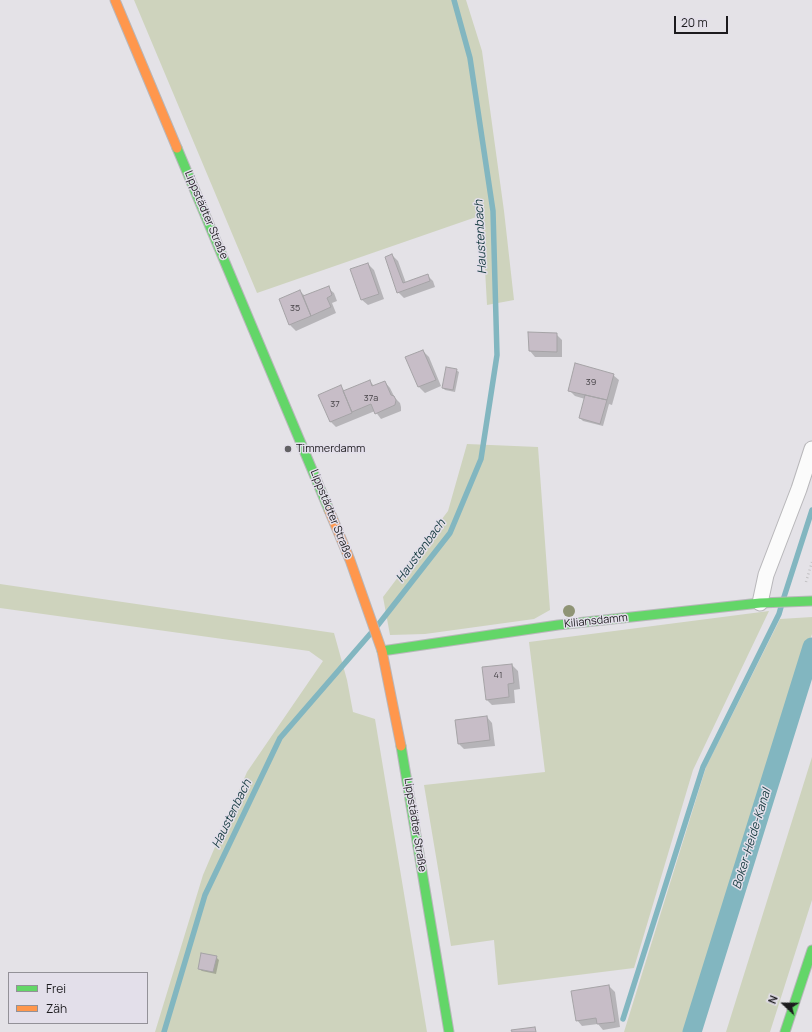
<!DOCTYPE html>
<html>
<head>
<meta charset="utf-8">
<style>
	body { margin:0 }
	#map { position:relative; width:812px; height:1032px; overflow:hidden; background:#e4e2e7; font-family:Manrope,sans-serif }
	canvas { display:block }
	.legend { position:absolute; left:8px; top:972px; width:140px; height:52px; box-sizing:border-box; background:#e3dfea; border:1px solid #939198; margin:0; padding:5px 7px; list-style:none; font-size:12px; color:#1c1b1e }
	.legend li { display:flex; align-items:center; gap:8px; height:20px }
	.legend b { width:20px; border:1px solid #939198 }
	.north { position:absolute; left:764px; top:984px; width:40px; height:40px; -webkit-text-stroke:3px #e3dfea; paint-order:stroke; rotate:292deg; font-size:11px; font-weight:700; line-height:16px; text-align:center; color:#1c1b1e }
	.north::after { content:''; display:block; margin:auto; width:14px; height:18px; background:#1c1b1e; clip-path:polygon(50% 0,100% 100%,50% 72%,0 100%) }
	.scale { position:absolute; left:674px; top:16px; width:54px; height:18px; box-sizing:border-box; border:2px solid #1c1b1e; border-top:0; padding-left:5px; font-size:12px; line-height:14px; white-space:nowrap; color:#1c1b1e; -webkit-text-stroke:3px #e3dfea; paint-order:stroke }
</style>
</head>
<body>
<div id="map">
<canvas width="812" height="1032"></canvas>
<ul class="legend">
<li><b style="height:5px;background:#63d668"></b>Frei</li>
<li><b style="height:5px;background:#ff974d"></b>Zäh</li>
</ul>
<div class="north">N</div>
<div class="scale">20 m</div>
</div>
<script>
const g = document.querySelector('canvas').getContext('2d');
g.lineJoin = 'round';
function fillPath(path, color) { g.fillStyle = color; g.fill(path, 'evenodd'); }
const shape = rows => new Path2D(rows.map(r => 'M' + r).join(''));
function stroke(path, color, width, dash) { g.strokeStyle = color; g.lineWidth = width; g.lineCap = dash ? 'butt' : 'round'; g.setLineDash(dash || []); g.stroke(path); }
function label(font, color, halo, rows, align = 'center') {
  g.font = font + ' Manrope,sans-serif'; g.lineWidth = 3; g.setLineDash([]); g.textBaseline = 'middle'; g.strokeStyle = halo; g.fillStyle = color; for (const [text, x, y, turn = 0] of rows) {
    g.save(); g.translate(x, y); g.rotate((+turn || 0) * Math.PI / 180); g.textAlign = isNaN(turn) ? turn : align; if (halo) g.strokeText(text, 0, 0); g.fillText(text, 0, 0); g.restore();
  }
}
const green = shape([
	[134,0,466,0,482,51,504,211,514,300,487,305,482,215,257,293],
	[467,444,538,447,550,610,534,619,425,634,390,635,383,597,448,511],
	[0,584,334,633,347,680,353,712,375,719,427,1032,155,1032,203,875,247,772,323,661,309,651,0,608],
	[769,611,693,770,634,968,498,985,494,940,451,946,424,785,545,772,529,642],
	[812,617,812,634,684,1032,624,1032,706,767,780,619],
	[812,757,812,900,770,1032,726,1032]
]);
const shadow = shape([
	[392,255,398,261,406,283,427,275,433,281,435,287,404,298,398,292],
	[368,264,374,270,384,299,368,305,362,300],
	[328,288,334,293,337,301,332,303,336,313,296,331,290,325,280,300,300,291,305,296],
	[556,334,562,340,562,357,535,357,530,351],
	[423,351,429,357,441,386,425,393,419,387,407,358],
	[456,370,459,372,455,392,445,390,443,388],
	[613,375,619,380,612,405,609,404,603,426,583,421,580,418,585,399,575,396,569,390],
	[370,381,374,386,385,382,390,388,395,398,400,403,401,407,401,411,381,419,375,411,336,427,330,421,340,387,345,391],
	[512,665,518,671,520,689,514,690,515,703,492,705,486,699],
	[487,717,492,723,495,746,464,749,459,744],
	[216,957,219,960,216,974,202,971,199,969],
	[609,986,615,992,620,1027,603,1030,598,1024,582,1026,577,1020]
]);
const stream = shape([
	[784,597,812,510],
	[378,625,450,533,481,459,497,355,493,211,470,58,454,0],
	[623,1019,703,767,779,614,781,607],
	[164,1032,205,895,280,738,371,633]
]);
const canal = shape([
	[692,1032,812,647]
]);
const building = shape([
	[392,254,403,283,428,274,430,281,397,293,385,257,392,254],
	[368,263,379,294,361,300,350,269,368,263],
	[329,286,332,295,327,298,331,307,311,316,303,296,329,286],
	[300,290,311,316,289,325,279,299,300,290],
	[528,332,557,333,557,352,529,351,528,332],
	[423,350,436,380,418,387,405,357,423,350],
	[575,363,614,374,607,400,568,391,575,363],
	[446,367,457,369,453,390,442,388,446,367],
	[370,380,372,386,385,381,391,395,394,396,396,400,395,405,375,414,371,404,352,412,343,391,370,380],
	[341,385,352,413,330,422,318,395,341,385],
	[585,395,607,400,600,424,579,418,585,395],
	[512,664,514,683,508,684,509,697,486,700,482,667,512,664],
	[487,716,490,740,458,744,455,720,487,716],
	[201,953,217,956,213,972,198,969,201,953],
	[609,985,615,1022,597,1024,596,1018,576,1021,571,991,609,985],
	[535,1027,536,1032,512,1032,511,1030,535,1027]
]);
const path = shape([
	[806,582,812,562]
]);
const street = shape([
	[760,603,766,575,799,489,812,449]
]);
const fast = shape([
	[177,148,329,510],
	[382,651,558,625,760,603,812,601],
	[401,746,449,1032],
	[785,1032,812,950]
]);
const slow = shape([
	[115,0,177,148],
	[329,510,350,560,382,651,401,746]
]);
const trees = [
	[569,611]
];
const markers = [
	[288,449,4,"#626164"]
];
const numberNames = [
	["35",295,308],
	["39",591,382],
	["37a",371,398],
	["37",335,404],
	["41",498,675]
];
const streetNames = [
	["Lippstädter Straße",206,215,67],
	["Lippstädter Straße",331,514,68],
	["Kiliansdamm",596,621,-6],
	["Lippstädter Straße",415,825,81]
];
const poiNames = [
	["Timmerdamm",296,449]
];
const waterNames = [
	["Haustenbach",481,237,-93],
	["Haustenbach",421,551,-54],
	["Haustenbach",232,814,-64],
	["Boker-Heide-Kanal",752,839,-73]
];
fillPath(green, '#ced3bd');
fillPath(shadow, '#0003');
stroke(stream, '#82b6c0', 5.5);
stroke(canal, '#82b6c0', 19);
fillPath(building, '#c7bdc7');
stroke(building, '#a5a3a6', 1);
stroke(street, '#b8b7ba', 17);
stroke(fast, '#b8b7ba', 11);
stroke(slow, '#b8b7ba', 11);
stroke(path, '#c2c1c3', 2.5, [1, 3]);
stroke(street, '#fbfbfb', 15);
stroke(fast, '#63d668', 9);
stroke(slow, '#ff974d', 9);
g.fillStyle = '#8f9475';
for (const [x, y] of trees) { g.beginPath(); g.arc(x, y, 6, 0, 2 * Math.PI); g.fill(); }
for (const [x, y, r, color] of markers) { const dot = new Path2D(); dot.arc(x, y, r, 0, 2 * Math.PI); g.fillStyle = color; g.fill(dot); stroke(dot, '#e3dfea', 1.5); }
label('9px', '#474448', null, numberNames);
label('11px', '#1c1b1e', '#e3dfea', streetNames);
label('11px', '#1c1b1e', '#e3dfea', poiNames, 'left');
label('italic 12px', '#1c4045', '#e3dfea', waterNames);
</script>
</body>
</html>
